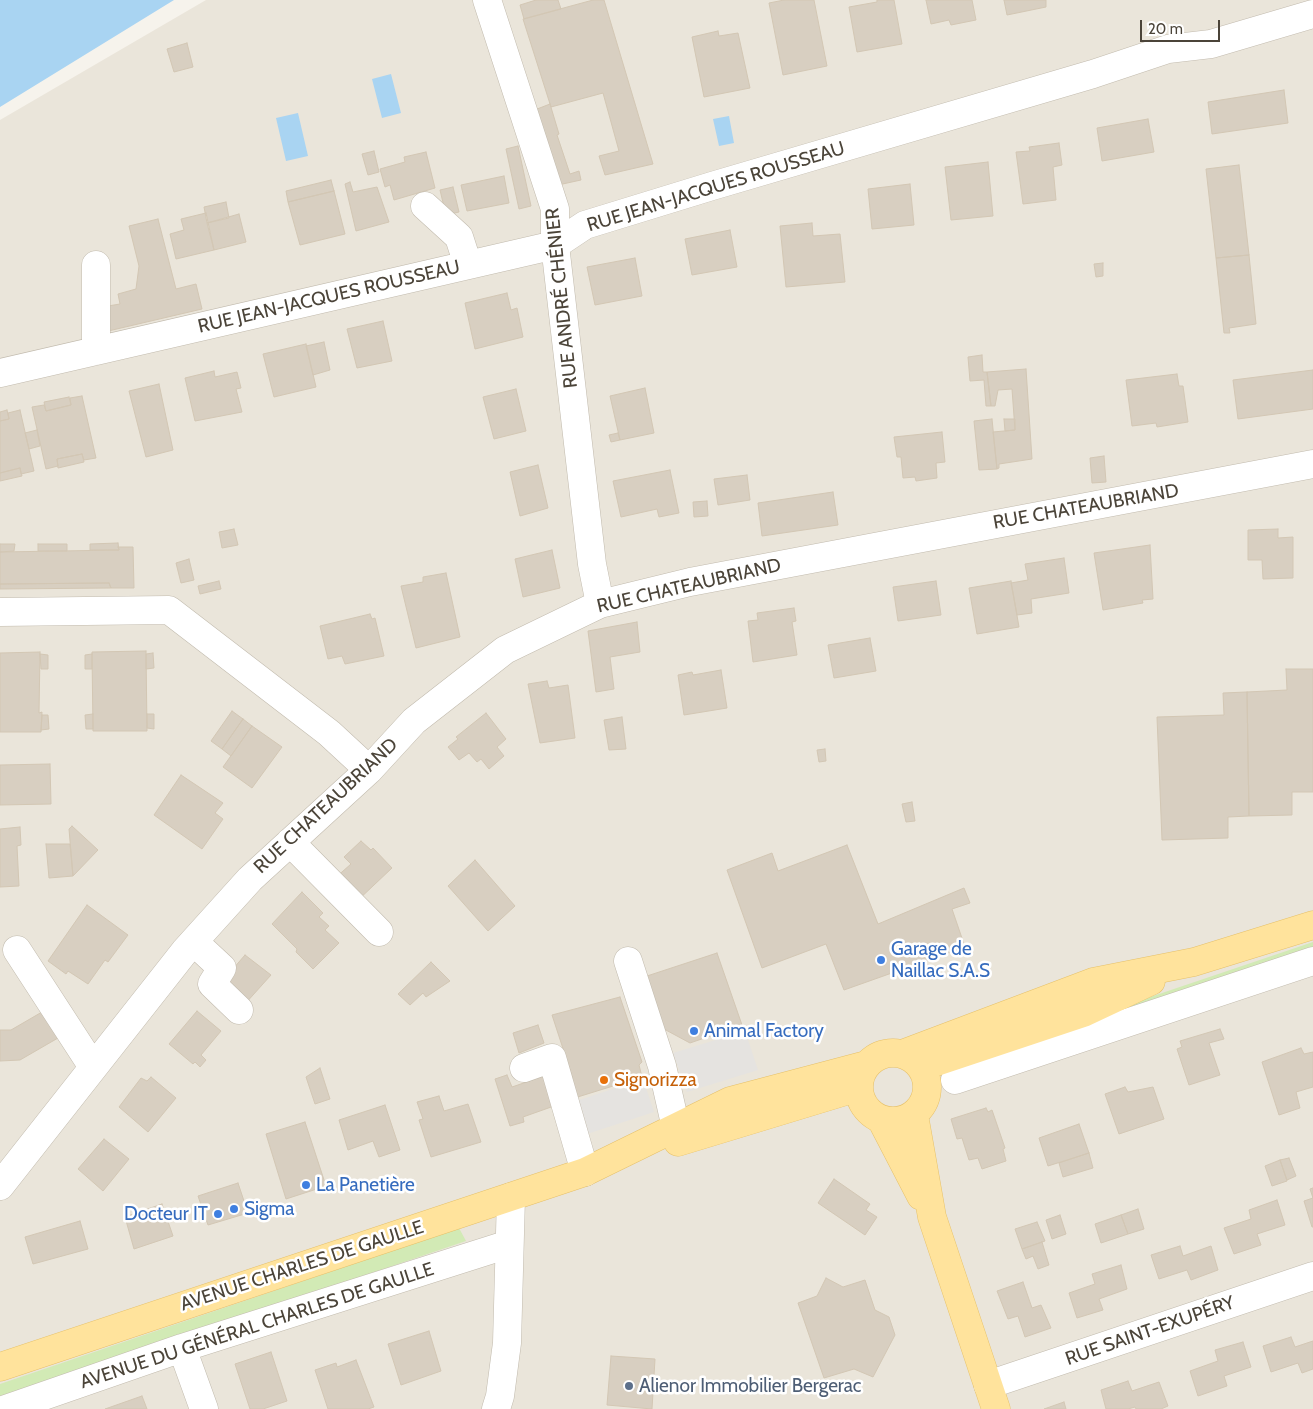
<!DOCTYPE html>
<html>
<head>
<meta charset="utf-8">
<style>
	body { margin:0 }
	#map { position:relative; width:1313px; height:1409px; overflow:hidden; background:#f6f3ec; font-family:Cabin,sans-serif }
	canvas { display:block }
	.scale { position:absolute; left:1140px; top:20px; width:80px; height:22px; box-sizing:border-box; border:2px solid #4b4439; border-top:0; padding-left:6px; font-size:15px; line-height:18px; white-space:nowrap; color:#4b4439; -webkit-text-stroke:4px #fff; paint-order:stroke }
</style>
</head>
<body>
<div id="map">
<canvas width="1313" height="1409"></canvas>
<div class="scale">20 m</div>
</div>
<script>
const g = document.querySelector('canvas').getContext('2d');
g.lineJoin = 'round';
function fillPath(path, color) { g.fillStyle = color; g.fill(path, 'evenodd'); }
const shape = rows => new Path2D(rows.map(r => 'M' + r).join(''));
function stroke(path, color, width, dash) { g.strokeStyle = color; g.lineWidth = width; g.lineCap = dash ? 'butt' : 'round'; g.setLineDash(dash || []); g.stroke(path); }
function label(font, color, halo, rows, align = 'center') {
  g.font = font + ' Cabin,sans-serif'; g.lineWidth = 5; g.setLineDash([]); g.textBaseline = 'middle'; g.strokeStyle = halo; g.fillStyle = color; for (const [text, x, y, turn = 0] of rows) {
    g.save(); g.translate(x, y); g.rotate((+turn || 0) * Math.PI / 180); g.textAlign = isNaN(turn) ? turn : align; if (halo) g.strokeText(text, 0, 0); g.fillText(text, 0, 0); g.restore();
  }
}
const residential = shape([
	[206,0,1313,0,1313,1409,0,1409,0,120]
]);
const green = shape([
	[1313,942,1313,953,942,1077,940,1068],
	[459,1228,466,1241,0,1399,0,1384]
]);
const parking = shape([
	[745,1031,758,1070,687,1092,673,1053],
	[643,1079,654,1112,581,1136,570,1103]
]);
const water = shape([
	[0,0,174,0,0,107],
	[391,74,401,113,382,118,372,79],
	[298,113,308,156,286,161,276,118],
	[729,116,734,143,719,146,713,119]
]);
const building = shape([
	[536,0,558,0,561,9,524,19,520,5,536,0],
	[593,0,604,0,653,164,605,175,599,156,619,151,603,93,551,107,523,19,593,0],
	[784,0,814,0,827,66,783,75,769,3,784,0],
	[877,0,894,0,902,44,857,52,849,7,877,2,877,0],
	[926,0,972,0,976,20,951,25,949,20,931,24,926,0],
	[1004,0,1046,0,1046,7,1007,15,1004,0],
	[718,31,719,36,738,33,750,88,704,97,692,37,718,31],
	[187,43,193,67,174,72,167,49,187,43],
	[1284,90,1288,123,1212,134,1208,102,1284,90],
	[550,104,559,134,557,135,570,174,579,171,581,180,558,185,532,111,550,104],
	[1148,119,1154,152,1102,161,1097,128,1148,119],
	[1059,143,1062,165,1053,167,1056,200,1023,204,1016,152,1030,151,1029,147,1059,143],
	[518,146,531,206,519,209,506,149,518,146],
	[374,151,379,172,368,175,362,154,374,151],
	[426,152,435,188,394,200,390,185,385,187,380,169,405,162,404,157,426,152],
	[988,162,993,216,951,220,945,167,988,162],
	[1239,165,1249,255,1216,258,1206,169,1239,165],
	[504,176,509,203,467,211,461,185,504,176],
	[331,180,334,191,288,202,286,191,331,180],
	[350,182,353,192,377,187,389,222,356,231,345,184,350,182],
	[910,184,914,225,872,229,868,189,910,184],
	[453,187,459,212,446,215,440,190,453,187],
	[334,191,345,234,300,245,288,202,334,191],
	[226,202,229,218,207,223,204,207,226,202],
	[206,213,214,250,176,259,170,234,184,230,181,219,206,213],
	[239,214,246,242,214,250,207,223,239,214],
	[158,219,176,289,196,284,202,309,104,332,102,307,120,304,118,294,136,289,139,266,129,226,158,219],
	[812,223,813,236,840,234,845,282,786,287,780,226,812,223],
	[730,230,737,267,692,275,685,239,730,230],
	[1249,255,1256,324,1229,328,1230,333,1224,333,1216,258,1249,255],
	[635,258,642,296,595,305,587,267,635,258],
	[1103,263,1103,276,1096,277,1094,264,1103,263],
	[507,293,511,310,517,308,523,337,475,349,465,303,507,293],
	[383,321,392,361,357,368,347,329,383,321],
	[324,342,330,370,313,375,306,346,324,342],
	[306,344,316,387,274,397,263,354,306,344],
	[982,355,983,372,987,372,991,406,986,406,984,380,970,381,968,357,982,355],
	[1026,369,1032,459,999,464,999,468,997,469,993,432,1015,430,1012,389,998,390,995,406,991,406,987,372,1026,369],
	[1313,370,1313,409,1238,419,1233,380,1313,370],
	[214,371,215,377,237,372,241,388,236,389,242,412,195,421,185,378,214,371],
	[1177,374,1179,386,1183,386,1188,422,1157,427,1156,423,1132,426,1126,380,1177,374],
	[159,384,173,450,146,457,129,391,159,384],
	[645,388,654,433,620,440,610,396,645,388],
	[516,389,526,431,494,439,483,397,516,389],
	[82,396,96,458,84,460,82,454,57,459,58,466,46,469,32,407,44,405,46,411,71,405,70,398,82,396],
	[69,397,71,405,46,411,44,402,69,397],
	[7,410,9,419,0,421,0,412,7,410],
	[20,410,34,471,21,474,20,468,0,473,0,421,9,419,8,413,20,410],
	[992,419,997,469,979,470,974,421,992,419],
	[1004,419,1015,419,1015,430,1005,431,1004,419],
	[37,430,40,446,29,449,25,433,37,430],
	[942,432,945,462,936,463,937,478,916,481,915,477,903,478,901,457,897,457,894,437,942,432],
	[618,433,620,440,611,442,609,435,618,433],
	[82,454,84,462,58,468,57,459,82,454],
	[1104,456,1106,482,1092,483,1090,458,1104,456],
	[538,465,548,508,520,516,510,472,538,465],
	[20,468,22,476,0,481,0,473,20,468],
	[670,470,679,513,659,517,657,509,621,517,613,481,670,470],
	[747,475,750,500,718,505,714,479,747,475],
	[833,492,838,525,762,536,758,503,833,492],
	[707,501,708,516,694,517,693,502,707,501],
	[234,529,238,545,222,548,219,532,234,529],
	[1278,529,1278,538,1293,537,1293,578,1263,579,1262,560,1248,560,1248,530,1278,529],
	[118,543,119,550,90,550,90,544,118,543],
	[0,544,15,544,14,551,0,552,0,544],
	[38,544,67,544,67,551,38,551,38,544],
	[1150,545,1153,599,1142,600,1143,603,1103,610,1094,553,1150,545],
	[118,547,133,547,134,588,111,588,109,583,0,584,0,552,119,550,118,547],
	[552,550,560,588,523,597,515,559,552,550],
	[1064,558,1069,593,1031,599,1032,613,1017,615,1011,583,1028,580,1025,564,1064,558],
	[189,559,194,580,181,583,176,563,189,559],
	[446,573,460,637,416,648,401,586,423,582,423,577,446,573],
	[219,581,221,589,200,594,198,586,219,581],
	[936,581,941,615,898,621,893,587,936,581],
	[1011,581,1019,627,977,634,969,588,1011,581],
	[109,583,111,588,0,589,0,584,109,583],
	[794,608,796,621,792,622,797,655,753,662,748,621,758,620,757,613,794,608],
	[370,614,372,619,375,618,384,656,345,664,342,656,328,659,320,626,370,614],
	[637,622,640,652,610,657,614,689,596,692,588,631,637,622],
	[870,638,876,671,834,678,828,645,870,638],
	[146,651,147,731,93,731,92,652,146,651],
	[40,652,39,713,42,712,41,732,0,732,0,653,40,652],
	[153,653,154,668,146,669,146,654,153,653],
	[40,654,48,655,48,669,41,669,40,654],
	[92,654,92,669,85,669,85,655,92,654],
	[1286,669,1313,669,1313,792,1292,792,1292,815,1249,816,1247,692,1287,690,1286,669],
	[721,670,727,708,684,715,678,675,692,672,693,675,721,670],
	[547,681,549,688,568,685,575,738,540,743,528,684,547,681],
	[1247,692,1249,816,1228,817,1228,838,1162,840,1157,717,1224,715,1223,693,1247,692],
	[232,711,243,719,222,749,211,741,232,711],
	[486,713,506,739,497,747,504,756,489,769,481,759,477,762,469,753,459,760,448,747,458,739,456,737,486,713],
	[93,714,93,729,86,729,85,715,93,714],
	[147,714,154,714,154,729,147,728,147,714],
	[42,715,48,715,49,729,41,730,42,715],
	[622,717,626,749,609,750,604,720,622,717],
	[243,719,252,726,231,756,222,749,243,719],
	[252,726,282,747,252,788,223,767,252,726],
	[825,749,826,761,819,762,817,750,825,749],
	[50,764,51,804,0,805,0,765,50,764],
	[181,775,223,803,215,813,223,819,202,849,154,815,181,775],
	[912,802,915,821,906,822,902,804,912,802],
	[72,826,98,850,73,876,69,829,72,826],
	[20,827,21,845,17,846,19,886,0,887,0,829,20,827],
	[361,841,371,850,373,848,392,868,356,902,334,879,351,864,344,857,361,841],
	[46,844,70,844,73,876,49,878,46,844],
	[847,845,878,924,964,888,970,903,952,909,965,947,844,990,826,944,762,968,727,870,772,853,778,871,847,845],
	[475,860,515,906,488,931,448,886,475,860],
	[302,892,323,913,319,917,329,926,325,930,339,943,313,969,296,952,297,949,272,924,302,892],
	[87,905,128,935,108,962,105,960,88,984,68,971,66,974,48,961,87,905],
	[717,953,742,1025,690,1043,664,1029,647,976,717,953],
	[245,955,271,975,244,1005,220,984,245,955],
	[431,962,450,981,426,997,423,993,410,1005,398,994,431,962],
	[620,997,642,1062,639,1065,642,1077,568,1100,563,1081,573,1079,552,1015,620,997],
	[197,1011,221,1031,201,1055,206,1060,200,1067,195,1062,193,1064,169,1044,197,1011],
	[42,1012,58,1038,20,1060,0,1061,0,1030,11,1030,42,1012],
	[538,1025,544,1043,519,1053,513,1033,538,1025],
	[1220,1029,1224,1039,1209,1043,1220,1075,1189,1085,1177,1049,1182,1047,1180,1041,1220,1029],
	[1301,1048,1304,1054,1313,1052,1313,1087,1296,1092,1300,1108,1279,1115,1262,1062,1301,1048],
	[320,1068,330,1099,315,1104,306,1077,320,1068],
	[507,1075,512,1087,544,1076,554,1106,523,1117,524,1122,510,1126,495,1079,507,1075],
	[151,1077,176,1098,148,1132,119,1107,141,1078,147,1081,151,1077],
	[1125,1087,1128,1092,1153,1087,1164,1119,1119,1134,1105,1094,1125,1087],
	[439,1096,444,1111,468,1104,481,1142,431,1157,419,1120,423,1119,417,1102,439,1096],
	[385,1105,400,1150,379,1157,373,1141,348,1150,339,1120,385,1105],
	[986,1108,988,1112,992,1110,1005,1148,1003,1149,1006,1161,982,1169,978,1158,969,1160,962,1138,957,1139,951,1119,986,1108],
	[305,1122,326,1186,286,1199,266,1134,305,1122],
	[1079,1124,1089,1153,1048,1166,1039,1138,1079,1124],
	[104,1139,129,1159,103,1191,78,1169,104,1139],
	[1089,1153,1093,1168,1063,1177,1059,1163,1089,1153],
	[1289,1158,1296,1176,1287,1180,1280,1160,1289,1158],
	[1280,1160,1287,1181,1272,1186,1265,1166,1280,1160],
	[834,1179,870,1204,866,1210,877,1217,865,1235,818,1203,834,1179],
	[238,1183,248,1213,208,1225,198,1196,238,1183],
	[1313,1188,1313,1227,1312,1227,1304,1201,1313,1198,1310,1189,1313,1188],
	[1277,1200,1285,1225,1257,1234,1261,1245,1234,1254,1224,1228,1251,1219,1249,1210,1277,1200],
	[162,1204,173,1236,134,1249,125,1217,162,1204],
	[1138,1209,1144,1229,1128,1234,1121,1215,1138,1209],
	[1060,1215,1066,1234,1052,1239,1046,1220,1060,1215],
	[1121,1215,1128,1234,1101,1243,1095,1224,1121,1215],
	[80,1221,88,1249,33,1264,25,1237,80,1221],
	[1037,1222,1045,1241,1022,1249,1015,1229,1037,1222],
	[1042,1242,1049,1265,1038,1269,1033,1256,1026,1259,1022,1249,1042,1242],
	[1180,1246,1183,1256,1211,1246,1218,1270,1191,1280,1187,1270,1159,1279,1151,1255,1180,1246],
	[1121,1265,1127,1289,1099,1299,1103,1310,1077,1318,1069,1293,1095,1284,1092,1274,1121,1265],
	[826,1278,843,1287,865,1280,875,1310,889,1317,895,1335,873,1377,854,1369,824,1378,798,1303,817,1296,826,1278],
	[1023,1282,1032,1308,1041,1305,1051,1328,1025,1337,1018,1316,1008,1319,997,1291,1023,1282],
	[429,1331,441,1371,401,1385,388,1344,429,1331],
	[1291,1337,1295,1347,1313,1341,1313,1369,1302,1373,1298,1363,1271,1372,1263,1346,1291,1337],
	[1243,1342,1251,1367,1224,1376,1227,1386,1198,1396,1190,1371,1218,1361,1215,1350,1243,1342],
	[271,1352,287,1401,263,1409,250,1409,235,1364,271,1352],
	[611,1356,655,1359,652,1409,607,1405,611,1356],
	[356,1360,374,1407,368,1409,328,1409,315,1370,336,1363,337,1367,356,1360],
	[1128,1381,1132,1391,1159,1382,1168,1406,1161,1409,1136,1409,1135,1407,1128,1409,1106,1409,1101,1390,1128,1381],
	[142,1396,147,1409,105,1409,142,1396],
	[1064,1402,1066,1409,1044,1409,1064,1402]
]);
const minor = shape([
	[487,0,555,209,555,245,592,564,600,604],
	[425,206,459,237,468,265],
	[96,351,96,265],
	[0,373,555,245,585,225,712,186,1093,74,1168,49,1211,44,1313,14],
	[0,612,169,610,329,733,369,770],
	[290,842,379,932],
	[194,942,222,968,212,984,239,1010],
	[17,950,93,1067],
	[628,961,662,1066,676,1128],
	[524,1068,552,1058,585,1172],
	[955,1080,1313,961],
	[0,1186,185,951,250,879,369,770,414,721,505,650,600,604,690,582,1313,464],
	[182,1348,204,1409],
	[988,1385,1313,1276],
	[6,1409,182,1348,509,1244],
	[496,1409,500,1396,507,1343,511,1197]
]);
const major = shape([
	'859 1087a34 34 0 1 1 68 0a34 34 0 1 1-68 0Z',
	[902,1054,1093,982,1194,962,1313,925],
	[921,1067,1083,1013,1151,981],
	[914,1115,932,1217,996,1409],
	[881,1119,921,1196],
	[678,1142,859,1087],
	[0,1367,585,1172,730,1101,866,1065]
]);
const markers = [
	[881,960,5,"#3f7fe0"],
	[694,1031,5,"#3f7fe0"],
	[604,1080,5,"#e8710a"],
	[306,1185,5,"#3f7fe0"],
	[234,1209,5,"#3f7fe0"],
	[218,1214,5,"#3f7fe0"],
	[629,1386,5,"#5c6f8a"]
];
const streetNames = [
	["RUE JEAN-JACQUES ROUSSEAU",716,187,-17],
	["RUE JEAN-JACQUES ROUSSEAU",329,297,-13],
	["RUE ANDRÉ CHÉNIER",562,298,-96],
	["RUE CHATEAUBRIAND",1086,507,-10],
	["RUE CHATEAUBRIAND",689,586,-13],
	["RUE CHATEAUBRIAND",326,806,-43],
	["AVENUE CHARLES DE GAULLE",302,1266,-18],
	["AVENUE DU GÉNÉRAL CHARLES DE GAULLE",257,1326,-18],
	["RUE SAINT-EXUPÉRY",1150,1331,-19]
];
const shopNames = [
	["Garage de",891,949],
	["Naillac S.A.S",891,971],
	["Animal Factory",704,1031],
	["La Panetière",316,1185],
	["Sigma",244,1209],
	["Docteur IT",208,1214,"right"]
];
const foodNames = [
	["Signorizza",614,1080]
];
const serviceNames = [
	["Alienor Immobilier Bergerac",639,1386]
];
fillPath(residential, '#eae5da');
fillPath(green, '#d2eab5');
fillPath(parking, '#e5e3e0');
fillPath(water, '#a9d4f2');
fillPath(building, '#d8cfc1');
stroke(building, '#d3c7b4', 1);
stroke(minor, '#c2bbae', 29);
stroke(major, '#e6c16a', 29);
stroke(minor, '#fff', 28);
stroke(major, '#ffe39c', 28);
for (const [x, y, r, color] of markers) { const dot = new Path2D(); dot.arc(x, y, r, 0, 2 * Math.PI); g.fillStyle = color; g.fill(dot); stroke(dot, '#fff', 2); }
label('19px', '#4b4439', '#fff', streetNames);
label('19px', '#366cbe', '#fff', shopNames, 'left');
label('19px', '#c56008', '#fff', foodNames, 'left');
label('19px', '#4e5e75', '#fff', serviceNames, 'left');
</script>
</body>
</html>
